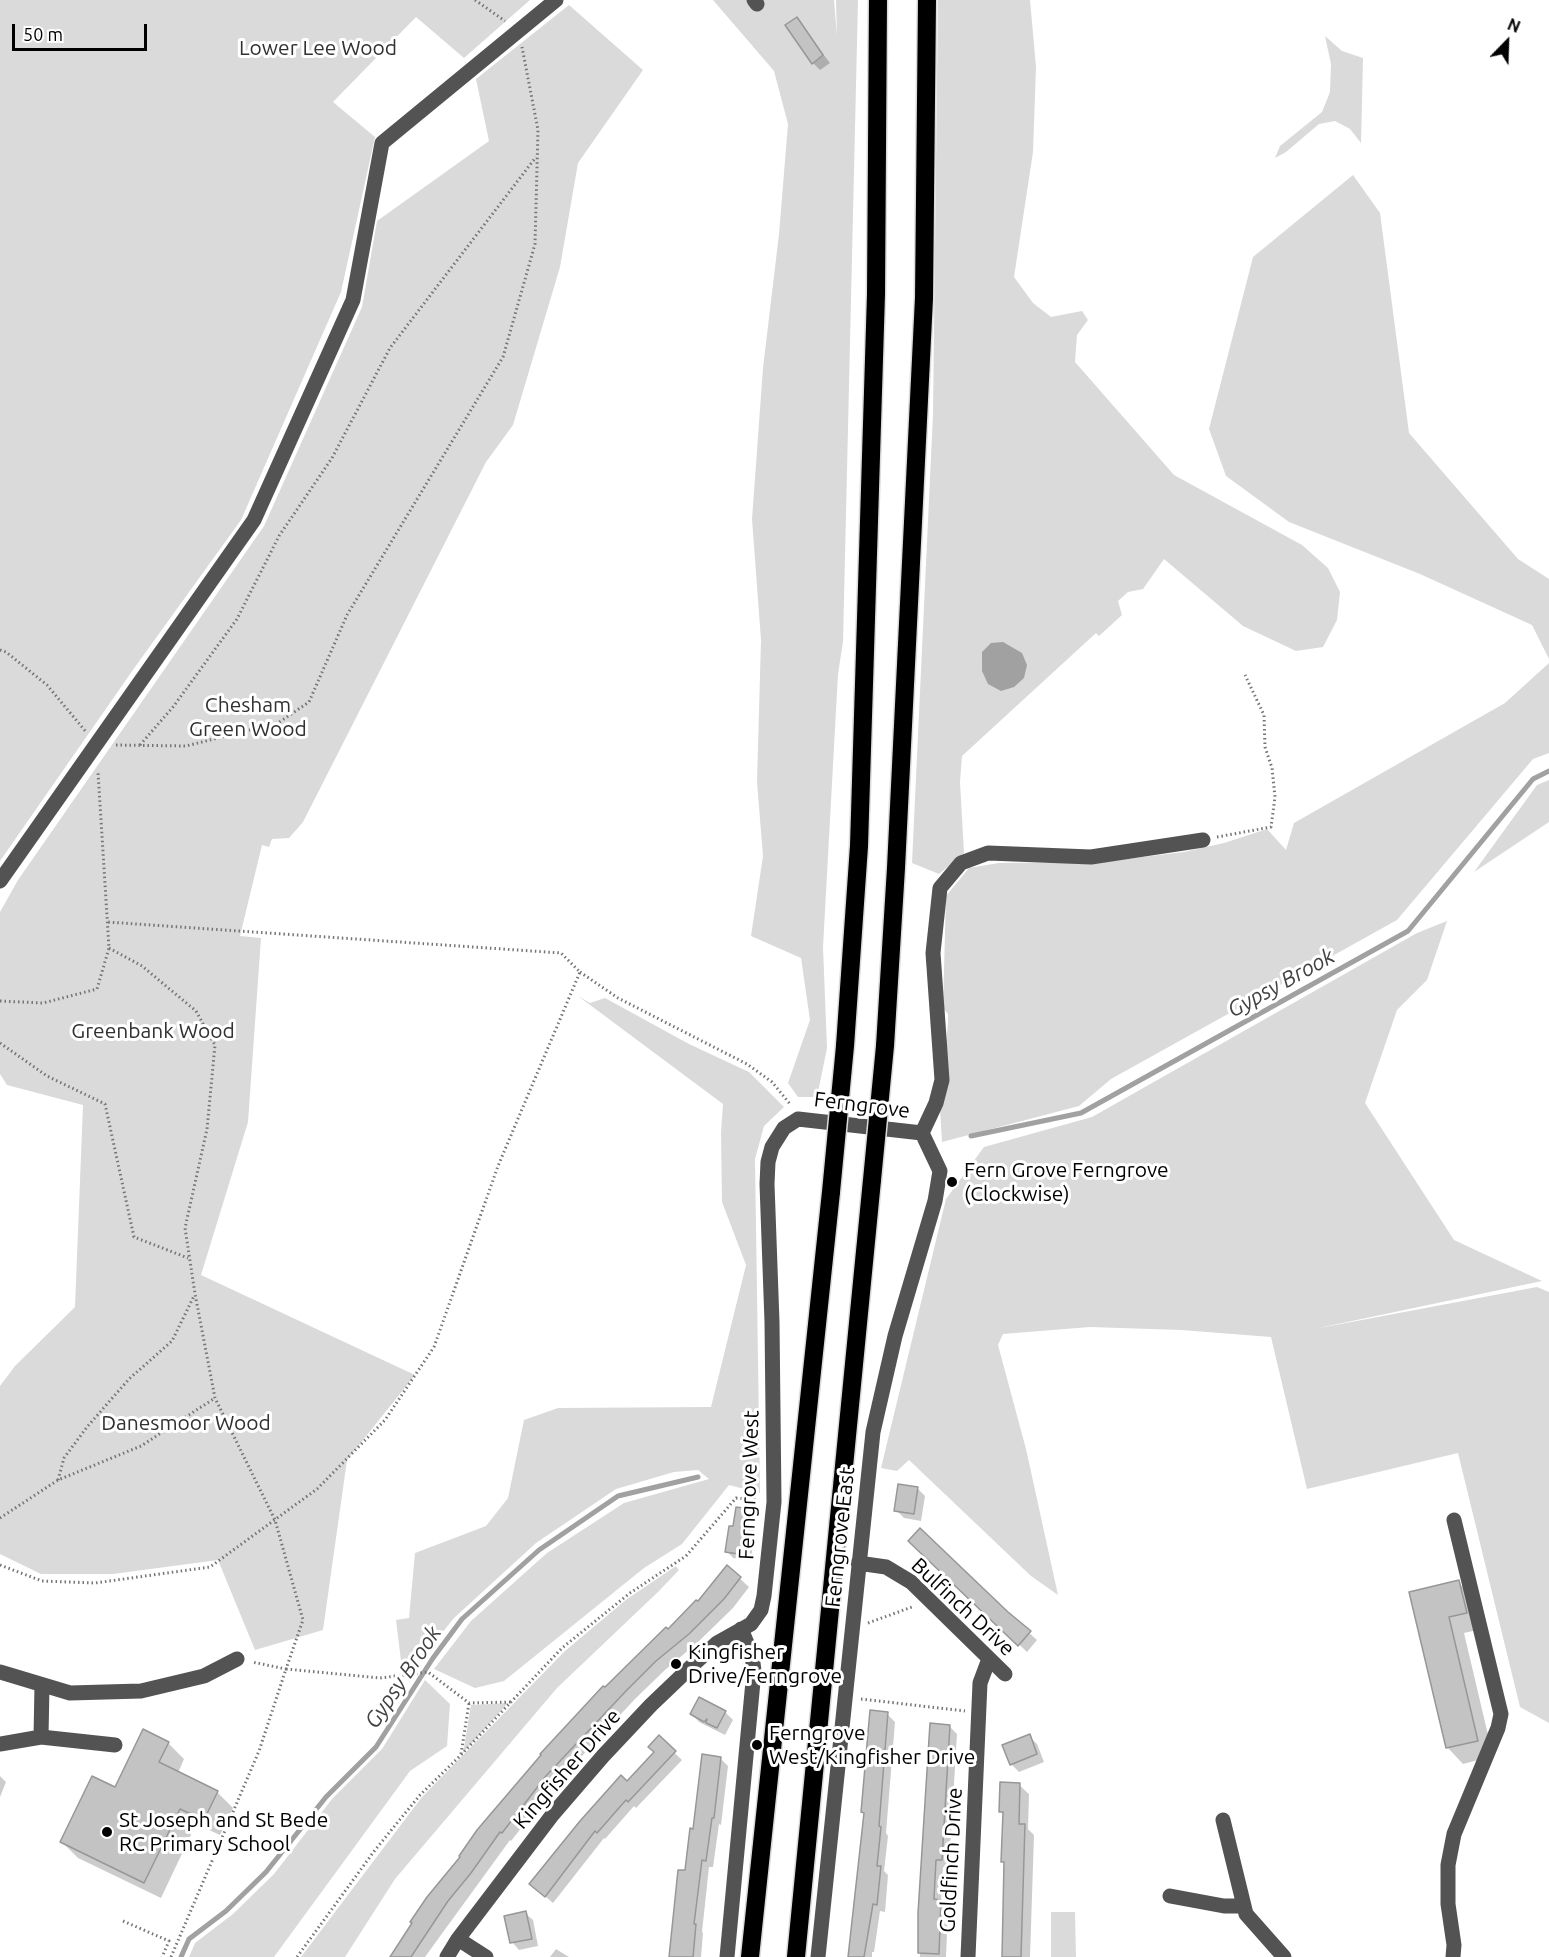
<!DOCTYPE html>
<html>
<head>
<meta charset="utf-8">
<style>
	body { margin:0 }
	#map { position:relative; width:1549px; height:1957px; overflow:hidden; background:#fff; font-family:Ubuntu,sans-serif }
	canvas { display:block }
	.north { position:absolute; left:1477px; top:12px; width:60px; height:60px; -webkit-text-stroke:4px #fff; paint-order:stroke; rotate:23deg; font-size:16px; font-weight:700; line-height:24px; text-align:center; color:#000 }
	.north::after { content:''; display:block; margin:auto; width:21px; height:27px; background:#000; clip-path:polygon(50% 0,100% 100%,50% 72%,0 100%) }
	.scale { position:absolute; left:12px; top:24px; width:135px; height:27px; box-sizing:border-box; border:3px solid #000; border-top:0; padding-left:8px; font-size:18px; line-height:21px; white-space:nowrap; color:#000; -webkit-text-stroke:4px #fff; paint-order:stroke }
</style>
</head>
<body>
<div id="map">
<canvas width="1549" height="1957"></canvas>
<div class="north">N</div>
<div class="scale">50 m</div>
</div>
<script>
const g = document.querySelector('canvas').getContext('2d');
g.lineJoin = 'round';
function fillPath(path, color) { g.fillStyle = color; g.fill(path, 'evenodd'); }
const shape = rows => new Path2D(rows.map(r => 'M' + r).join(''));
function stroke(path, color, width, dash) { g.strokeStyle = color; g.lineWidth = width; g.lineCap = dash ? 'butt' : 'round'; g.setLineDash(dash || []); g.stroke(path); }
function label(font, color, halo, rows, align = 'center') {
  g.font = font + ' Ubuntu,sans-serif'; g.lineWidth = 6; g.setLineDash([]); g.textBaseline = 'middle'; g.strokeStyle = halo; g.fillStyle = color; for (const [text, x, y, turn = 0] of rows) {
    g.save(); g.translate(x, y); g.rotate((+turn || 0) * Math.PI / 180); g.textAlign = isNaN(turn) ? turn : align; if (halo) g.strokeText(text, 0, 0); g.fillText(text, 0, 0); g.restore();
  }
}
const green = shape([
	[0,0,530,0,464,58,416,17,333,102,375,137,341,292,241,520,135,667,0,861],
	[713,0,834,0,837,36,836,0,858,0,843,642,838,674,823,947,827,1048,817,1097,798,1097,788,1083,810,1020,801,958,751,936,763,856,757,782,761,640,752,519,763,368,779,234,788,124,774,71],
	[938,0,1030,0,1036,67,1033,152,1014,277,1033,303,1051,317,1082,311,1088,320,1077,335,1075,362,1174,475,1302,545,1328,568,1340,592,1337,620,1323,647,1296,651,1243,626,1164,559,1143,589,1128,592,1118,601,1122,615,1099,636,1096,633,962,756,960,782,964,853,939,874,912,863,933,414],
	[569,5,643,70,578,163,560,267,513,425,486,462,303,822,289,838,272,839,269,847,262,845,240,936,261,938,248,1122,201,1275,415,1375,347,1460,323,1630,255,1650,218,1560,113,1574,41,1574,0,1554,0,1386,15,1366,75,1307,83,1105,7,1085,0,1074,0,912,18,880,264,526,362,307,377,221,489,141,476,79],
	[1325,36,1342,51,1363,58,1361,143,1350,129,1335,121,1319,124,1286,152,1275,158,1280,146,1322,112,1330,92,1331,64],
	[1353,175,1380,213,1409,433,1518,559,1549,579,1549,659,1532,625,1420,574,1289,522,1226,476,1209,429,1253,257],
	[1549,663,1549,753,1533,759,1397,920,1111,1079,1079,1106,942,1142,940,1109,948,1023,948,1014,943,1008,946,896,969,868,999,863,1101,862,1184,852,1224,843,1267,829,1286,850,1294,823,1505,703],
	[1549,780,1549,822,1474,872,1537,785],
	[1447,921,1427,980,1397,1010,1365,1103,1454,1240,1542,1281,1314,1329,1537,1287,1549,1292,1549,1723,1520,1707,1458,1453,1307,1489,1271,1337,1181,1330,1090,1327,1003,1334,998,1345,1026,1449,1058,1595,1031,1576,909,1460,897,1471,881,1468,946,1199,984,1147,1092,1117,1417,933],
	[578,996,590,1003,605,998,689,1044,749,1072,784,1107,764,1126,755,1159,760,1493,729,1485,682,1544,644,1568,504,1681,475,1688,434,1669,471,1621,547,1553,624,1503,709,1479,698,1470,674,1472,616,1489,536,1543,454,1618,413,1669,401,1661,396,1620,409,1618,415,1553,486,1526,508,1498,524,1420,558,1408,711,1407,746,1265,722,1202,721,1132,723,1104],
	[676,1566,679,1570,658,1592,557,1688,395,1879,345,1957,301,1957,422,1797,565,1651,627,1599],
	[425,1680,450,1704,447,1746,410,1771,274,1957,189,1957,195,1943,233,1914,274,1874,332,1799,382,1749],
	[508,1703,463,1753,471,1705],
	[1051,1912,1075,1912,1076,1957,1051,1957]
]);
const water = shape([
	[1003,642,1022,653,1027,665,1024,678,1014,687,1001,691,988,684,982,671,982,652,991,643]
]);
const shadow = shape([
	[796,19,830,63,820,70,813,63],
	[917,1488,925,1496,921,1521,904,1518,896,1510],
	[749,1510,756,1517,751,1561,733,1558,727,1551,734,1528],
	[727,1567,749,1587,733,1608,698,1642,665,1670,635,1699,555,1785,511,1841,510,1840,425,1957,392,1957,605,1689,698,1604],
	[1458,1582,1474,1598,1482,1629,1464,1633,1493,1756,1463,1764,1447,1747,1411,1593],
	[976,1603,1007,1613,1037,1640,1027,1652],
	[725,1712,733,1720,725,1735,699,1722,692,1714],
	[887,1714,895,1722,886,1833,888,1836,884,1871,888,1875,885,1912,880,1911,874,1952,872,1952,872,1957,846,1957,850,1957,866,1815,863,1812],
	[949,1726,957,1734,949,1867,943,1867,941,1902,948,1909,946,1957,920,1957,920,1914],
	[143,1731,168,1743,184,1759,178,1773,217,1792,233,1808,220,1835,196,1824,161,1898,78,1858,62,1842,115,1789],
	[1029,1736,1037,1744,1044,1762,1019,1772,1011,1764],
	[659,1738,682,1760,636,1808,634,1806,605,1839,604,1838,553,1903,539,1891,627,1783,656,1752],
	[720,1758,728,1766,721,1825,719,1824,713,1867,709,1867,702,1932,703,1933,701,1957,671,1957,694,1831],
	[0,1776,6,1782,0,1797],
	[1019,1785,1029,1794,1028,1829,1034,1835,1030,1957,1003,1957,1006,1864,1003,1861,1004,1815,1000,1811],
	[525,1913,533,1920,538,1946,519,1950,512,1942],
	[556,1949,569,1957,550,1957]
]);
const stream = shape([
	[971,1136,1081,1113,1408,931,1533,779,1549,771],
	[181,1957,189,1939,226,1911,266,1872,326,1797,376,1747,433,1658,462,1619,539,1550,618,1496,698,1477]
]);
const building = shape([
	[797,17,823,55,812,64,785,25,797,17],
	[898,1484,918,1487,914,1514,894,1511,898,1484],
	[736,1507,750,1509,745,1555,725,1552,729,1526,733,1526,736,1507],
	[920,1528,1008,1612,1031,1631,1018,1646,908,1541,920,1528],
	[727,1565,741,1577,724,1599,689,1634,656,1661,626,1691,546,1776,502,1833,500,1832,471,1873,448,1901,411,1957,390,1957,412,1923,410,1922,427,1897,460,1857,459,1856,477,1830,541,1755,540,1754,603,1686,605,1687,666,1627,668,1629,696,1600,698,1601,727,1565],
	[1459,1580,1467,1613,1449,1617,1478,1741,1446,1748,1409,1592,1459,1580],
	[699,1697,726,1711,717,1728,706,1723,707,1719,704,1722,690,1714,699,1697],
	[870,1710,888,1712,879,1826,881,1827,877,1866,881,1866,877,1905,873,1904,864,1957,848,1957,864,1813,861,1812,870,1710],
	[930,1723,950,1725,942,1860,936,1860,934,1899,941,1900,939,1954,918,1953,918,1913,930,1723],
	[143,1729,169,1742,159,1762,218,1791,204,1820,180,1809,144,1883,60,1842,92,1776,115,1787,143,1729],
	[1030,1734,1037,1754,1010,1765,1002,1745,1030,1734],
	[659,1735,676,1751,628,1802,626,1800,597,1833,595,1831,545,1897,529,1884,580,1821,621,1775,627,1781,654,1752,648,1747,659,1735],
	[702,1754,721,1757,714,1818,712,1818,706,1861,702,1860,694,1924,696,1924,693,1957,669,1957,678,1870,685,1870,690,1828,693,1829,702,1754],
	[1000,1782,1020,1783,1019,1824,1025,1824,1021,1957,1002,1957,1004,1862,1001,1862,1003,1812,999,1812,1000,1782],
	[526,1911,532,1939,510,1943,504,1916,526,1911]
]);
const path = shape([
	[475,0,505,21],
	[0,650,6,652,47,685,87,733],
	[116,745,186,746,278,723,309,702,347,615,503,357,535,244,538,130,522,47],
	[140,745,173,707,237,619,279,536,332,458,390,348,536,157],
	[1217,837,1271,827,1275,797,1272,768,1265,747,1264,715,1245,675],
	[109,948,142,966,196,1011,215,1045,207,1129,185,1228,195,1294,215,1398,275,1520,303,1620,286,1669,252,1662],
	[580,972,618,998,747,1064,772,1082,790,1104],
	[0,1001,43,1003,97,989,109,948,98,772],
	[0,1043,47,1076,105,1104,134,1237,188,1258],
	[58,1480,64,1458,87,1427,129,1379,172,1341,194,1296],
	[0,1518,58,1480,141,1446,215,1398],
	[0,1565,42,1581,95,1583,210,1567,317,1489,385,1420,434,1347,498,1166,580,972,561,953,107,922],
	[868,1623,912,1607],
	[861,1699,965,1711],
	[461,1754,469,1703],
	[123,1921,169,1941,162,1957],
	[171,1957,259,1751,286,1669,380,1678,428,1672,469,1703,512,1702],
	[297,1957,375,1850,420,1795,460,1756,562,1648,630,1593,686,1556,736,1498,757,1500]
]);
const minor = shape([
	[754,0,757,4],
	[0,881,254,520,353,300,382,143,556,0],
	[922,1133,936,1103,942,1080,933,953,940,888,961,863,988,853,1091,857,1203,840],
	[858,1563,886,1567,911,1582,1005,1674],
	[0,1672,70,1693,141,1691,204,1676,237,1659],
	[41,1737,42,1685],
	[0,1744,41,1737,115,1745],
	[1223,1820,1246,1914,1284,1957],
	[1170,1896,1224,1906,1243,1906],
	[458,1939,486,1957],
	[447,1957,458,1939,553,1814,603,1756,651,1705,695,1663,717,1643,751,1624,761,1610,764,1596,774,1502,772,1322,767,1184,768,1162,772,1147,784,1128,798,1119,922,1133],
	[727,1957,754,1671,752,1655,741,1629],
	[818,1957,873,1432,895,1336,935,1201,940,1171,922,1133],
	[968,1957,980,1683,989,1659],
	[1453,1957,1454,1945,1448,1904,1448,1865,1454,1834,1498,1728,1501,1714,1454,1520]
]);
const highway = shape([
	[845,1046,859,846,876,294,878,0],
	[885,1046,896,868,924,298,927,0],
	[750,1957,831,1192],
	[796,1957,872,1180]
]);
const highwayBridge = shape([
	[872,1180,885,1046],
	[831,1192,845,1046]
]);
const markers = [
	[952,1182,6,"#000"],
	[676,1664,6,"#000"],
	[757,1745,6,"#000"],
	[107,1832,6,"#000"]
];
const parkNames = [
	["Lower Lee Wood",318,48],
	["Chesham",248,705],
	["Green Wood",248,729],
	["Greenbank Wood",153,1031],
	["Danesmoor Wood",186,1423]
];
const streetNames = [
	["Ferngrove",862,1105,7],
	["Ferngrove West",749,1485,-88],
	["Ferngrove East",840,1537,-84],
	["Bulfinch Drive",963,1607,43],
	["Kingfisher Drive",567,1769,-49],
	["Goldfinch Drive",951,1860,-87]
];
const poiNames = [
	["Fern Grove Ferngrove",964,1170],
	["(Clockwise)",964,1194],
	["Kingfisher",688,1652],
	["Drive/Ferngrove",688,1676],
	["Ferngrove",769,1733],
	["West/Kingfisher Drive",769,1757],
	["St Joseph and St Bede",119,1820],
	["RC Primary School",119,1844]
];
const waterNames = [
	["Gypsy Brook",1281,983,-29],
	["Gypsy Brook",403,1677,-56]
];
fillPath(green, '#dadada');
fillPath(water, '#a1a1a1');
fillPath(shadow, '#0003');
stroke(stream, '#a1a1a1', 5);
fillPath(building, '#c3c3c3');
stroke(building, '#979797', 1.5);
stroke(highway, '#dbdbdb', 21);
stroke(path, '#757575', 3, [1.5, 3]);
stroke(minor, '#535353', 15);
stroke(highway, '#000', 18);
stroke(highwayBridge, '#dbdbdb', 21, []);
stroke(highwayBridge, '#000', 18);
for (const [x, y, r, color] of markers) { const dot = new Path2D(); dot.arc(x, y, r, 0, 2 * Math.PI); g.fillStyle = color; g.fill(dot); stroke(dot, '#fff', 2); }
label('21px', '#313131', '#fff', parkNames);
label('21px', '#000', '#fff', streetNames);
label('21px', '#000', '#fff', poiNames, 'left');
label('italic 22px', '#424242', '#fff', waterNames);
</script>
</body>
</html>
